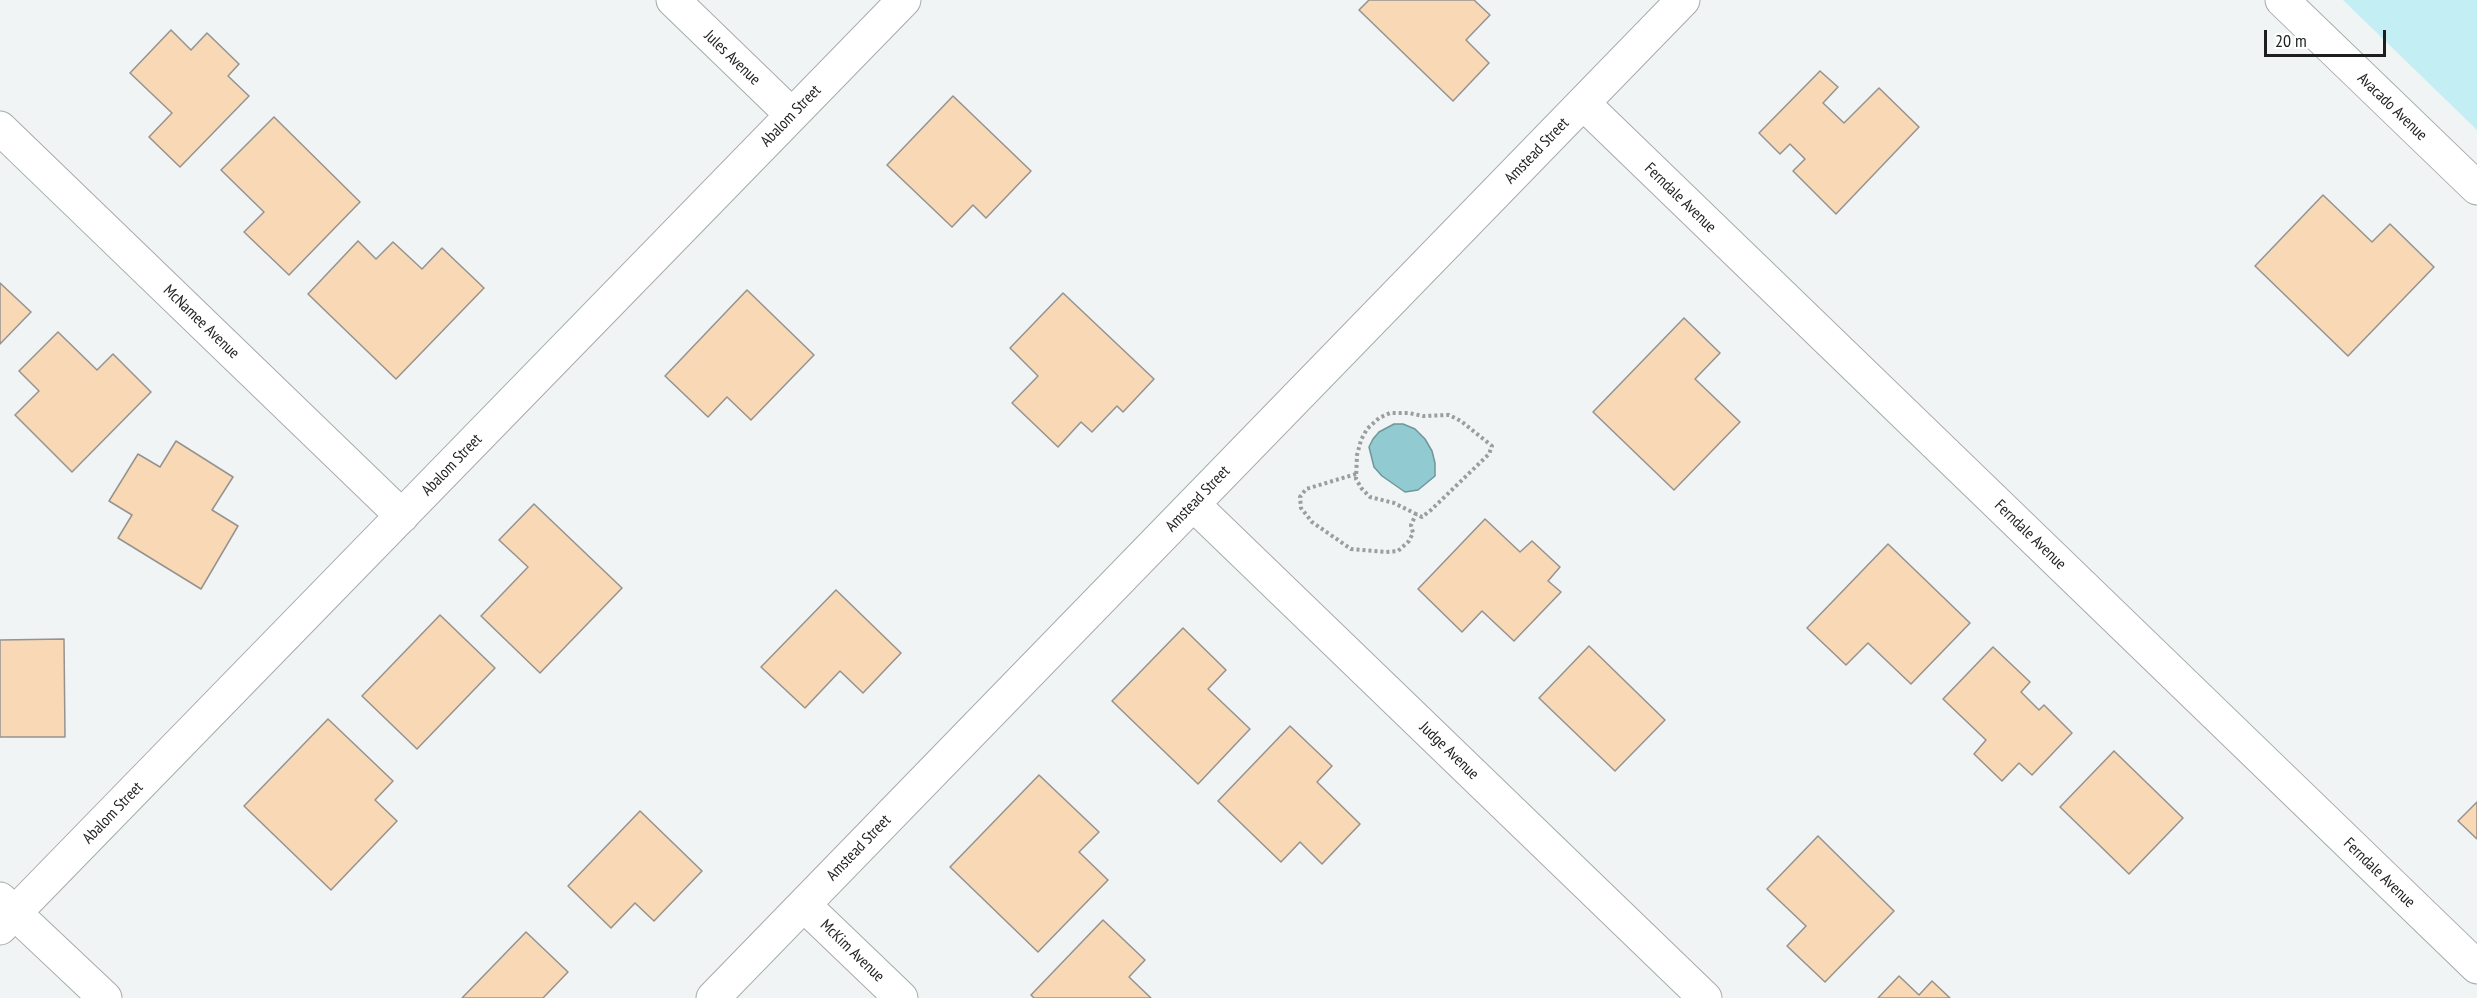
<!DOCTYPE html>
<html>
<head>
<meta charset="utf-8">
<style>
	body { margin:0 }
	#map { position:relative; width:2477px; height:998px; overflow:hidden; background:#f0f4f5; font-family:"PT Sans Narrow",sans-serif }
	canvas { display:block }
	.scale { position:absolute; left:2264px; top:30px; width:122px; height:27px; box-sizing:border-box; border:3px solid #1d1e1e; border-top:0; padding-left:8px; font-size:18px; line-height:21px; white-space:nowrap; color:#1d1e1e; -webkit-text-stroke:4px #fff; paint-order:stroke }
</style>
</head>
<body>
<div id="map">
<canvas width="2477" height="998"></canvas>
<div class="scale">20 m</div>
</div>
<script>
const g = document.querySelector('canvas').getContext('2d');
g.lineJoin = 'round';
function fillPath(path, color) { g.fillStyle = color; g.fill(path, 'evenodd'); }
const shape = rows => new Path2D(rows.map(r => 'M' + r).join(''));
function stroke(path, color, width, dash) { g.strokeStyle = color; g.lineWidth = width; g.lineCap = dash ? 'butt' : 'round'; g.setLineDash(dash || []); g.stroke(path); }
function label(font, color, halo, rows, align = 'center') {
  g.font = font + ' "PT Sans Narrow",sans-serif'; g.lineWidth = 4.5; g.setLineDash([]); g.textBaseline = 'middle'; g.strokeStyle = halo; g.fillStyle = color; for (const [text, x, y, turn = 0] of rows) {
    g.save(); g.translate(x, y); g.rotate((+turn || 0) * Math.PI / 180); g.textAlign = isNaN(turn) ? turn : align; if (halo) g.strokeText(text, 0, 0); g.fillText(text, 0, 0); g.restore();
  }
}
const green = shape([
	[2343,0,2477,0,2477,130]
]);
const water = shape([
	[1394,424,1403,424,1415,429,1425,439,1432,451,1435,463,1435,476,1418,490,1405,492,1382,476,1374,467,1369,447,1373,439,1379,432,1394,424]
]);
const building = shape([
	[1369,0,1474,0,1490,15,1466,40,1489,63,1453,101,1359,10,1369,0],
	[171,30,191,50,207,33,239,64,228,76,249,96,180,167,149,137,172,113,130,73,171,30],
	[1820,71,1838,87,1823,103,1844,123,1879,88,1919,127,1836,214,1793,171,1805,159,1790,144,1780,154,1759,133,1820,71],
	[953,96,1031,171,986,218,973,205,952,227,887,165,953,96],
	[274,117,360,202,289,275,244,232,264,212,221,170,274,117],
	[2323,195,2372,242,2390,224,2434,267,2348,356,2255,266,2323,195],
	[358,241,376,259,393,242,422,269,442,248,484,288,396,379,308,294,358,241],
	[0,283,31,312,0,344,0,283],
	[747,290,814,355,751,420,727,397,708,417,665,376,747,290],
	[1063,293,1154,379,1123,412,1117,406,1092,432,1081,422,1058,447,1012,403,1038,376,1010,348,1063,293],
	[1684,318,1720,353,1695,379,1740,422,1674,490,1593,412,1684,318],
	[58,332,97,370,113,354,151,392,72,472,15,415,39,391,19,371,58,332],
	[176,441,233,477,212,510,238,526,201,589,118,538,132,515,109,501,138,454,160,467,176,441],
	[534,504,622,588,540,673,481,616,528,567,499,540,534,504],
	[1485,519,1520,552,1532,541,1560,567,1548,581,1561,592,1514,641,1482,611,1462,632,1418,589,1485,519],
	[1888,544,1970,623,1911,684,1868,643,1846,665,1807,628,1888,544],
	[836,590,901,653,863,693,840,671,805,708,761,667,836,590],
	[440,615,495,668,417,749,362,696,440,615],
	[1183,628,1226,670,1208,689,1250,729,1198,784,1112,701,1183,628],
	[64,639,65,737,0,737,0,640,64,639],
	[1589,646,1665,720,1615,771,1539,698,1589,646],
	[1993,647,2030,682,2021,692,2039,710,2044,705,2072,733,2032,775,2019,763,2002,781,1974,754,1986,740,1943,699,1993,647],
	[328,719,393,781,375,800,397,821,331,890,244,806,328,719],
	[1290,726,1332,766,1317,782,1360,824,1322,864,1300,842,1281,862,1218,801,1290,726],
	[2114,751,2183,818,2129,874,2060,807,2114,751],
	[1039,775,1099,832,1079,852,1108,880,1038,952,950,867,1039,775],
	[2477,802,2477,839,2458,821,2477,802],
	[640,811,702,871,654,921,635,903,611,928,568,886,640,811],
	[1818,836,1894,911,1825,982,1787,946,1806,926,1767,889,1818,836],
	[1103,920,1145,960,1129,977,1151,998,1034,998,1031,995,1103,920],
	[526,932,568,972,543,998,462,998,526,932],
	[1899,976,1919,995,1932,981,1950,998,1878,998,1899,976]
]);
const path = shape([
	[1356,474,1306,489,1300,497,1301,508,1312,522,1351,549,1386,552,1398,551,1409,541,1413,533,1411,525,1416,514,1422,517,1431,510,1489,454,1492,446,1461,421,1449,415,1423,416,1409,413,1390,413,1379,418,1367,429,1361,440,1357,455,1356,479,1362,489,1370,497,1394,503,1416,514]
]);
const street = shape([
	[673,0,792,115],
	[2282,0,2477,188],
	[1583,103,2477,967],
	[0,128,402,516],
	[1193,504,1705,998],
	[804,905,901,998],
	[0,928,904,0],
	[713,998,1683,0]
]);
const secondary = shape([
	[0,899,105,998]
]);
const streetNames = [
	["Jules Avenue",732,58,44],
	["Avacado Avenue",2392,107,44],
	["Abalom Street",791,116,-46],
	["Amstead Street",1537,151,-46],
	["Ferndale Avenue",1680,198,44],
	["McNamee Avenue",201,322,44],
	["Abalom Street",452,465,-46],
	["Amstead Street",1198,499,-46],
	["Ferndale Avenue",2030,535,44],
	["Judge Avenue",1449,751,44],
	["Abalom Street",113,813,-46],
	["Amstead Street",859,848,-46],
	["Ferndale Avenue",2379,873,44],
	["McKim Avenue",852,951,44]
];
fillPath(green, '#c3eef3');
fillPath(water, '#91cad1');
stroke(water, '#6e969b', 1.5);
fillPath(building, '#f9d8b5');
stroke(building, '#959390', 1.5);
stroke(street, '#a7abac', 35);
stroke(secondary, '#a7abac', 35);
stroke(path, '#9b9e9f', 4, [3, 3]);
stroke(street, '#fff', 33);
stroke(secondary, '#fff', 33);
label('16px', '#1d1e1e', '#fff', streetNames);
</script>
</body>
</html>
